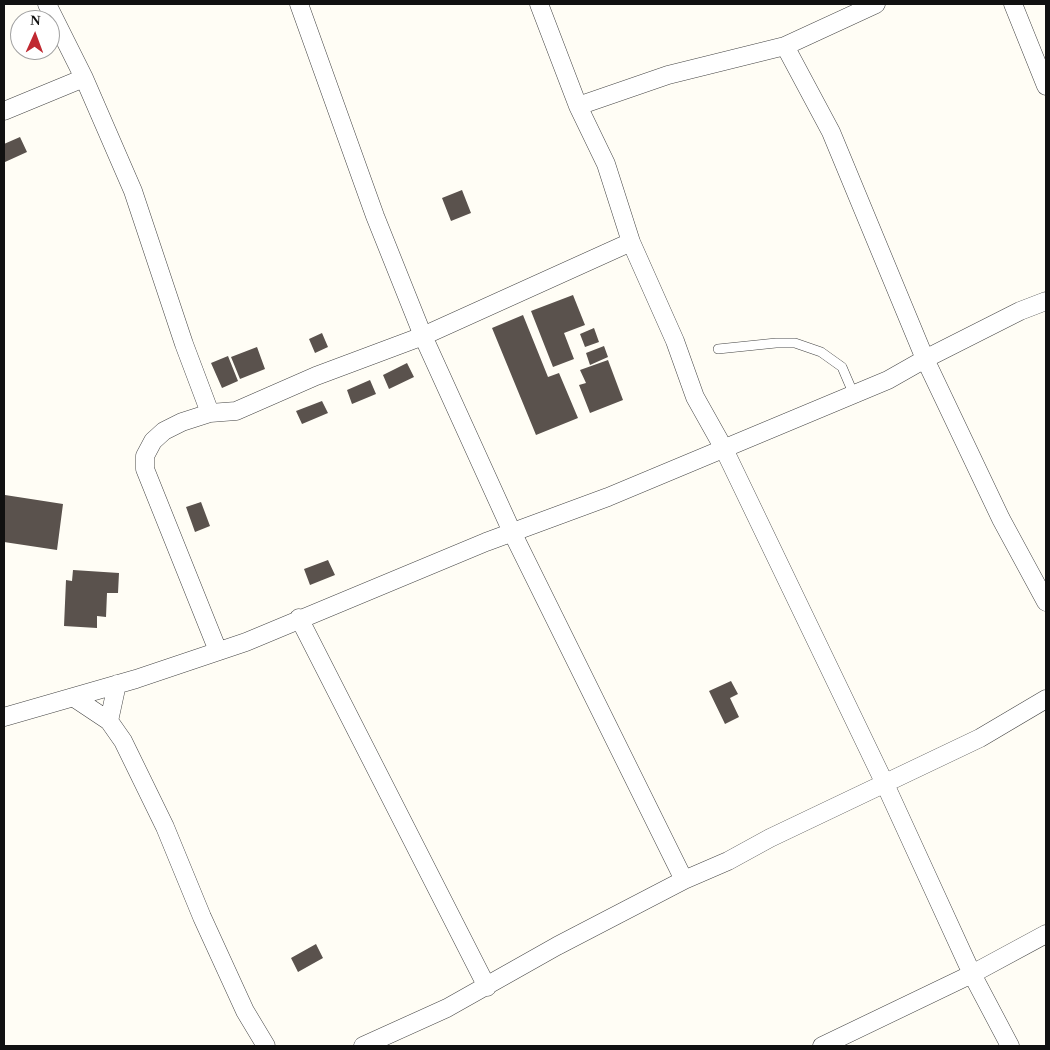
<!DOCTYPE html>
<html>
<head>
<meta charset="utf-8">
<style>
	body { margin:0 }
	#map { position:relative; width:1050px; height:1050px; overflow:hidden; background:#fffdf5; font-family:"Times New Roman",serif }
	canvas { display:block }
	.frame { position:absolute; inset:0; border:5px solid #111; pointer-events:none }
	.north { position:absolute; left:10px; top:10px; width:50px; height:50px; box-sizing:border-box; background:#fff; border:1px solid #a0a0a0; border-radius:50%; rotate:2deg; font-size:14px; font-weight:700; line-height:20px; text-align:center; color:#111 }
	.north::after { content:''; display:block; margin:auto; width:18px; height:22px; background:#c02931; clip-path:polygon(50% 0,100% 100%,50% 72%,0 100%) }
</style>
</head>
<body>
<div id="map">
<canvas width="1050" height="1050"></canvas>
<div class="frame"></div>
<div class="north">N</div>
</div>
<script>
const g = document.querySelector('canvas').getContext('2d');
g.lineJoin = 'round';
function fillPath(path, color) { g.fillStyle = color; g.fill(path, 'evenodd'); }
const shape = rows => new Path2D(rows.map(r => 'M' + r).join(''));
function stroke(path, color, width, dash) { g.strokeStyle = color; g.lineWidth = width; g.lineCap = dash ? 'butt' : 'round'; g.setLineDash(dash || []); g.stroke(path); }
const building = shape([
	[20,137,27,152,5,162,4,144],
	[462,190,471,213,451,221,442,198],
	[573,295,585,325,564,333,574,359,553,367,531,311],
	[523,315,548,377,559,373,578,418,536,435,492,328],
	[594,328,599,342,585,347,580,334],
	[322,333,328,347,315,353,309,339],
	[604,346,608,357,590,365,586,353],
	[257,347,265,369,240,379,231,357],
	[228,356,238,381,222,388,211,363],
	[608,360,623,400,590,413,579,385,586,383,580,370],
	[407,363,414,377,389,389,383,375],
	[370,380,376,394,352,404,347,390],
	[322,401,328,413,302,424,296,411],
	[5,495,63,504,57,550,4,542],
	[201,502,210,526,195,532,186,507],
	[328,560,335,575,310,585,304,569],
	[73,570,119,573,118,593,107,593,106,617,97,616,97,628,64,626,66,580,72,581],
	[731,681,738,694,730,698,739,717,725,724,709,691],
	[316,944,323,958,298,972,291,958]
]);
const service = shape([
	[718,349,776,343,795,343,821,352,842,367,854,395]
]);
const minor = shape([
	[47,4,84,78,133,191,184,344,210,413],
	[299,4,375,216,423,336,512,532,684,880],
	[539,4,578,106,606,164,631,242,675,341,695,397,723,447,885,784,972,974,1010,1046],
	[1013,4,1046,86],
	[785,46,876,4],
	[578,106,668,75,785,46,831,132,925,359,1001,519,1046,602],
	[4,111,84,78],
	[299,618,487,987],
	[218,651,145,469,145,456,153,441,164,431,182,422,210,413,236,411,316,376,423,336,631,242],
	[73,697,109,721,123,741,165,827,202,917,245,1011,266,1046],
	[4,717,136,679,246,642,486,542,608,497,888,380,925,359,1020,311,1046,301],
	[109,721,117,684],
	[363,1046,447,1008,557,946,684,880,728,861,770,838,980,738,1046,699],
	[822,1046,972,974,1046,934]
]);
fillPath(building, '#5a524d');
stroke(service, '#444', 10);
stroke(minor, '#444', 19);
stroke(service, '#fff', 9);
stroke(minor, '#fff', 18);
</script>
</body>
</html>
